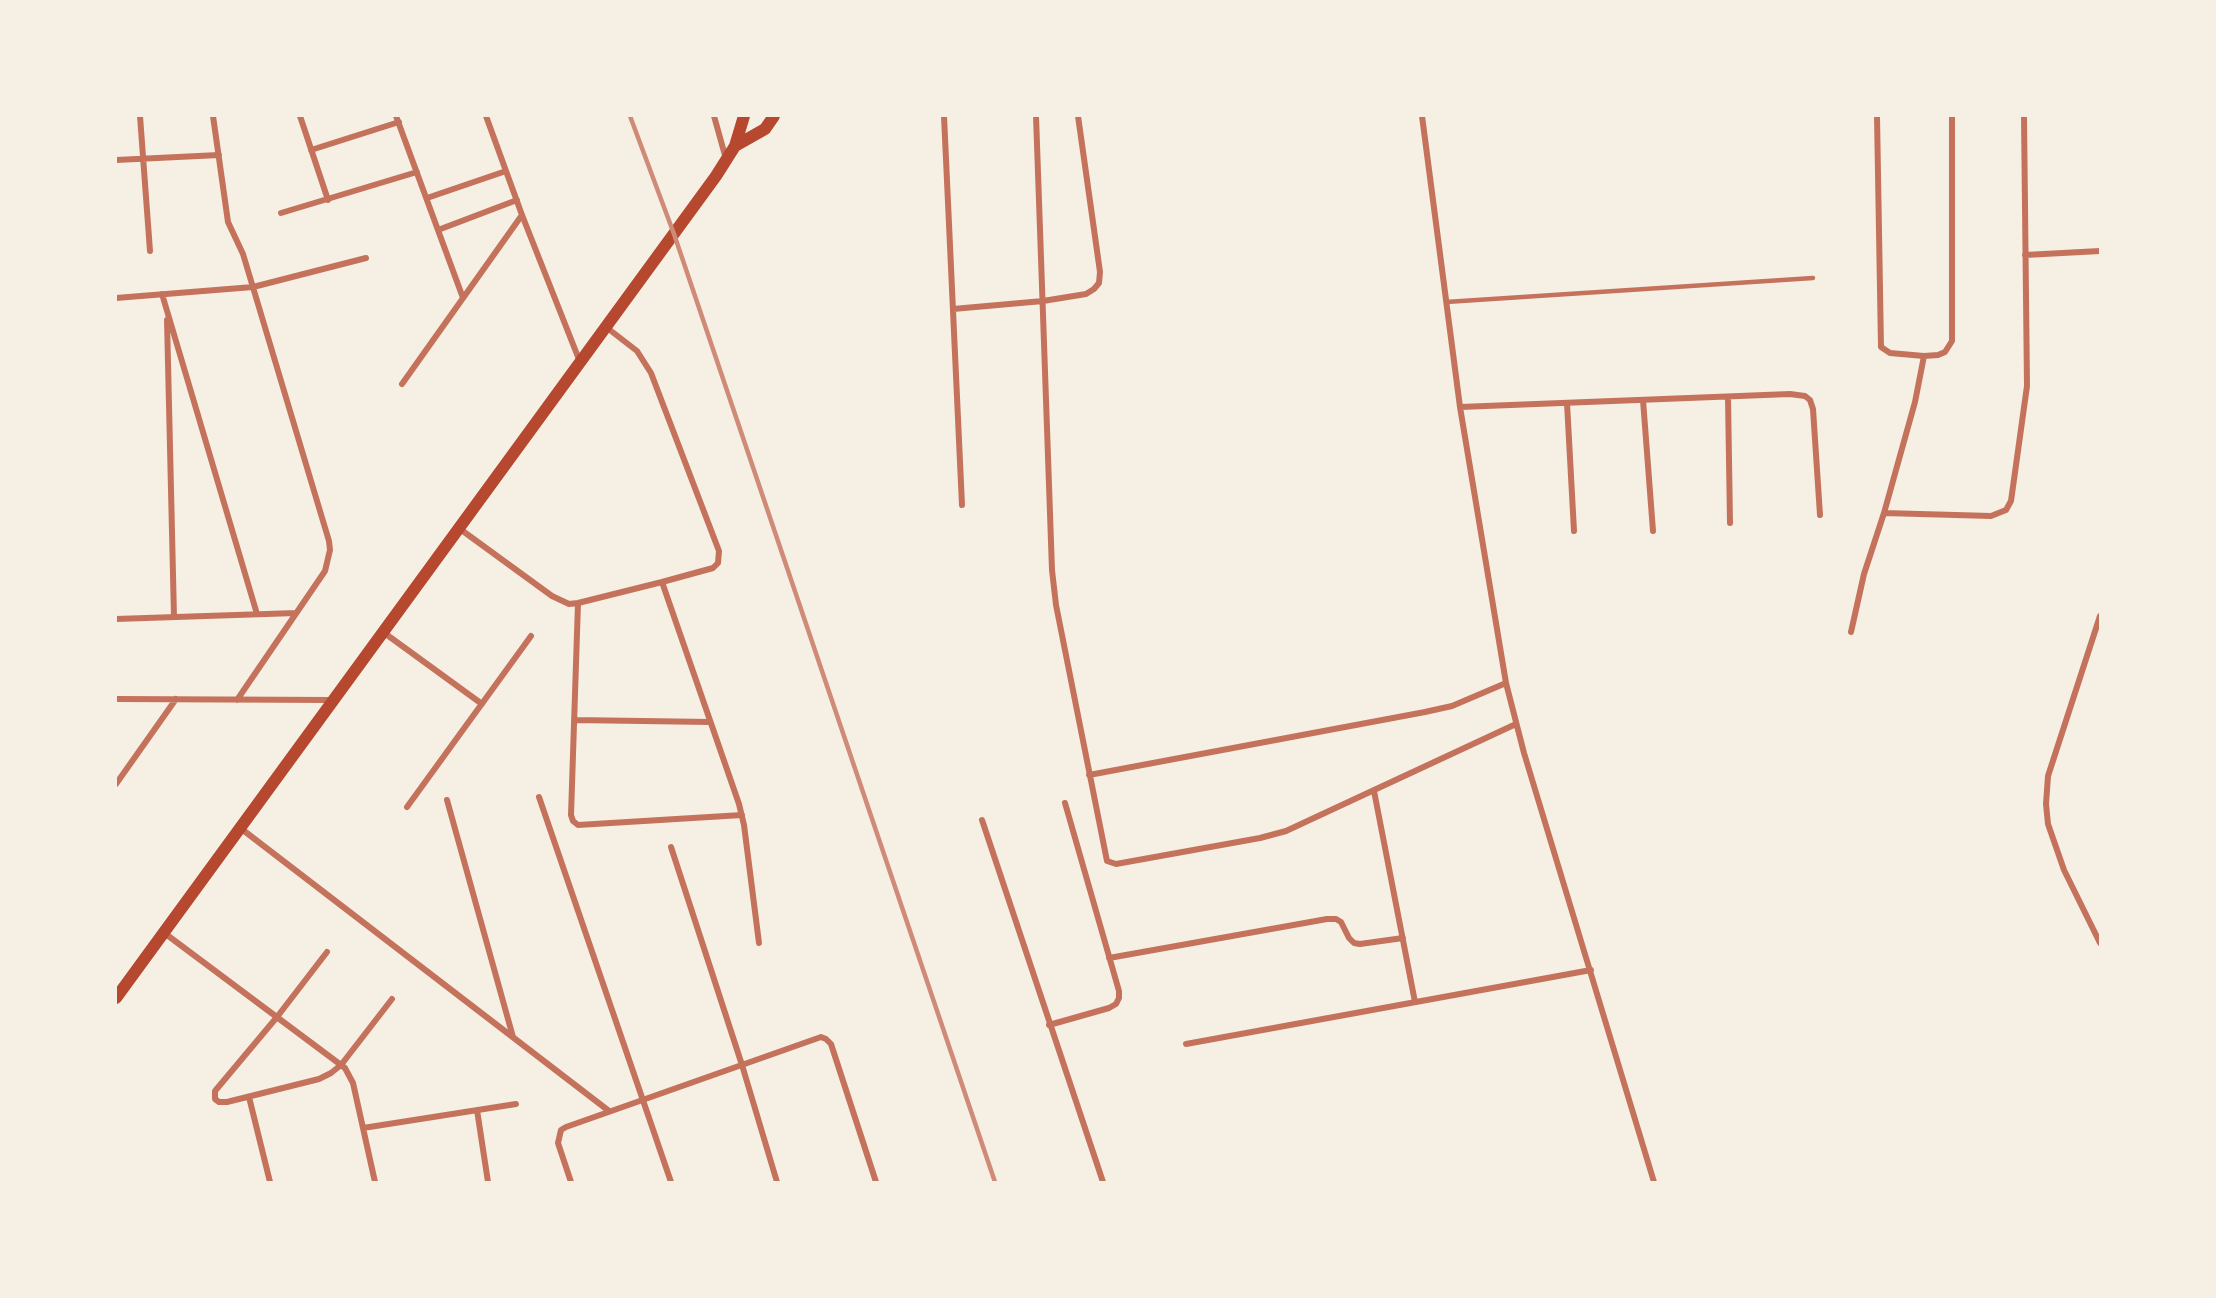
<!DOCTYPE html>
<html>
<head>
<meta charset="utf-8">
<style>
	body { margin:0 }
	#map { position:relative; width:2216px; height:1298px; overflow:hidden; background:#f6efe4; font-family:"Fira Sans",sans-serif }
	canvas { display:block }
	.frame { position:absolute; inset:0; border:117px solid #f6efe4; pointer-events:none }
</style>
</head>
<body>
<div id="map">
<canvas width="2216" height="1298"></canvas>
<div class="frame"></div>
</div>
<script>
const g = document.querySelector('canvas').getContext('2d');
g.lineJoin = 'round';
const shape = rows => new Path2D(rows.map(r => 'M' + r).join(''));
function stroke(path, color, width, dash) { g.strokeStyle = color; g.lineWidth = width; g.lineCap = dash ? 'butt' : 'round'; g.setLineDash(dash || []); g.stroke(path); }
const service = shape([
	[1446,302,1813,278]
]);
const minor = shape([
	[140,116,150,251],
	[213,116,228,222,243,254,329,541,330,550,325,571,237,700],
	[300,116,328,200],
	[396,116,463,298],
	[486,116,522,215,580,362],
	[714,116,726,159],
	[944,116,962,505],
	[1036,116,1052,570,1056,605,1107,861,1116,864,1260,838,1286,831,1516,724],
	[1422,116,1460,407,1506,683,1524,753,1654,1182],
	[1877,116,1881,347,1890,353,1924,356,1938,355,1945,352,1952,341,1952,116],
	[311,150,399,122],
	[116,160,219,155],
	[427,198,506,171],
	[281,213,417,172],
	[438,230,517,200],
	[2025,255,2100,251],
	[162,294,257,614],
	[116,298,253,287,366,258],
	[953,309,1043,301,1086,294,1094,289,1099,283,1100,272,1078,116],
	[167,320,174,617],
	[402,384,522,215],
	[1728,397,1730,523],
	[1643,400,1653,531],
	[1567,403,1574,531],
	[1460,407,1790,394,1805,396,1810,400,1813,409,1820,515],
	[1884,513,1991,516,2006,510,2011,501,2027,386,2024,116],
	[460,529,552,596,569,604,578,603,662,582,713,568,718,563,719,551,651,373,637,351,606,327],
	[662,582,739,804,744,825,759,943],
	[578,603,571,815,573,821,578,825,742,815],
	[2100,616,2048,776,2046,804,2048,824,2064,870,2100,943],
	[116,619,296,613],
	[383,632,482,704],
	[1851,632,1864,574,1884,513,1915,402,1924,356],
	[116,699,332,700],
	[574,720,710,722],
	[1089,775,1425,712,1452,706,1506,683],
	[116,784,176,699],
	[1374,791,1415,1002],
	[539,797,671,1182],
	[447,800,513,1037],
	[407,807,531,636],
	[982,820,1103,1182],
	[239,827,609,1111],
	[671,847,742,1065,777,1182],
	[163,932,345,1068,353,1083,375,1182],
	[327,952,277,1017,215,1091,215,1099,219,1102,227,1102,319,1079,331,1073,341,1065,392,999],
	[1109,958,1327,919,1336,919,1341,922,1349,938,1354,943,1360,944,1403,938],
	[1049,1025,1109,1008,1116,1004,1119,998,1119,991,1065,803],
	[1186,1044,1591,970],
	[249,1097,270,1182],
	[477,1110,488,1182],
	[363,1128,516,1104],
	[571,1182,558,1143,561,1130,566,1127,821,1037,826,1039,831,1044,876,1182]
]);
const secondary = shape([
	[735,146,765,129,774,116],
	[116,998,716,176,735,146,744,116]
]);
const rail = shape([
	[630,116,674,234,995,1182]
]);
stroke(service, '#c5725c', 4.5);
stroke(minor, '#c5725c', 6);
stroke(secondary, '#b5482f', 12);
stroke(rail, '#cf8b77', 4.5);
</script>
</body>
</html>
